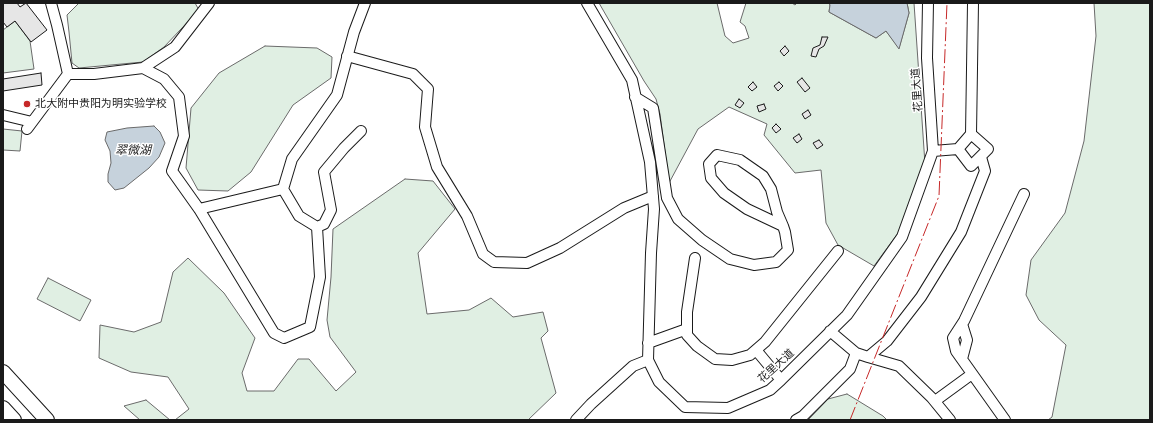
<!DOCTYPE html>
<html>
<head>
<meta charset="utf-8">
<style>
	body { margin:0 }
	#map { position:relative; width:1153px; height:423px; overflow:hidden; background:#fff; font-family:"Public Sans",sans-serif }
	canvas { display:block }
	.frame { position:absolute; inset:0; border:4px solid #1a1a1a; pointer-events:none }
</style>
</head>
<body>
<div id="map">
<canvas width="1153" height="423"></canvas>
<div class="frame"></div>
</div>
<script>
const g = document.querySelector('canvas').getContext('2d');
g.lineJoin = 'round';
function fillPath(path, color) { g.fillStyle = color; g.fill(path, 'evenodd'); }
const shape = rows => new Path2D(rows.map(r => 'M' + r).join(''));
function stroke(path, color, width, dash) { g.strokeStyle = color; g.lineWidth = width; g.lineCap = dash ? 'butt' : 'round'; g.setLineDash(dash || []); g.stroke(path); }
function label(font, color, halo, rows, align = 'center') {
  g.font = font + ' "Public Sans","Noto Sans SC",sans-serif'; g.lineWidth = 3; g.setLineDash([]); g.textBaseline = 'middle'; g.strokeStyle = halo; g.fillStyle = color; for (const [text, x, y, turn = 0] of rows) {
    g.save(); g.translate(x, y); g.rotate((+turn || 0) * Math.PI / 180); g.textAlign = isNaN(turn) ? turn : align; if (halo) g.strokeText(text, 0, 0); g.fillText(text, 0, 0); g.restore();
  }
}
const green = shape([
	[79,3,195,3,199,10,164,47,143,62,79,68,72,63,69,32,67,15,79,3],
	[599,3,717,3,725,36,733,43,749,38,745,26,740,22,746,3,792,3,795,5,797,3,829,3,830,5,829,12,876,38,886,31,899,48,909,13,907,3,914,3,925,164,901,229,874,266,838,245,826,223,821,170,795,173,764,135,767,124,729,107,698,129,669,183,660,114,656,99,644,81,599,3],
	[1094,3,1150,3,1150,420,1048,420,1052,417,1066,345,1039,320,1026,295,1031,260,1065,213,1084,141,1096,36,1094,3],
	[15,21,30,41,34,69,3,73,3,30,15,21],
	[265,46,317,48,332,57,331,78,293,105,251,172,228,191,198,190,186,168,191,108,219,73,265,46],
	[3,129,22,131,20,151,3,150,3,129],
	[405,179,433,181,455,209,418,253,427,314,469,310,491,298,513,317,543,312,548,331,541,338,556,393,528,420,175,420,189,409,168,377,131,372,99,358,100,325,134,332,161,322,173,272,188,258,224,293,255,338,242,373,247,391,274,391,298,359,309,359,336,391,356,372,330,337,327,320,331,277,333,229,405,179],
	[48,278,91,300,80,321,37,299,48,278],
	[847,394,883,416,887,420,809,420,809,419,828,399,847,394],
	[146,400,170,420,140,420,124,406,146,400]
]);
const water = shape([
	[829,3,907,3,909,13,899,49,886,31,876,38,829,12,830,5,829,3],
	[154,126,160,132,165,143,159,157,149,168,124,188,115,190,108,182,108,174,111,163,110,151,105,140,107,132,127,128,154,126]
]);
const building = shape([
	[3,3,17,3,20,7,26,3,47,30,31,42,15,21,7,27,3,22,3,3],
	[822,37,828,37,824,46,819,49,816,57,811,56,813,48,820,45,822,37],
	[785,46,789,51,784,56,780,51,785,46],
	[41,73,42,85,3,91,3,79,41,73],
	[802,78,810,88,805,92,797,82,802,78],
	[753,82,757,87,752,91,748,87,753,82],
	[779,82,783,86,778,91,774,86,779,82],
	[739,99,744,103,740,108,735,105,739,99],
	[764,104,766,109,759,112,757,106,764,104],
	[808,110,811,115,805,119,802,114,808,110],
	[776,124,781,129,776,133,772,128,776,124],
	[799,134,802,139,797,143,793,138,799,134],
	[819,140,823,145,817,149,813,143,819,140]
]);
const minor = shape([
	[587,3,632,80,650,162,654,209,651,253,648,360,659,382,685,407,728,408,770,390,781,380,847,315,902,237,933,151,927,58,928,3],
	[347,56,413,74,428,89,425,127,437,167,467,216,483,254,494,262,527,263,560,248,624,208,653,196],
	[143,68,164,79,179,97,184,136,172,171,199,209,274,333,284,338,310,327,320,277,317,227],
	[68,74,94,74,143,68,175,47,209,3],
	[635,97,653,108,667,198,678,219,702,240,730,259,754,265,776,262,788,250,785,232,783,226,777,212,771,189,763,176,740,160,717,155,709,164,711,178,724,193,747,209,783,226],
	[3,115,32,122],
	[27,129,68,74,57,25,51,3],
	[971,134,988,149,971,166,958,149,971,134,973,3],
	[933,151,958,149],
	[283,189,299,216,317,227,324,224,331,210,324,172,344,148,361,131],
	[199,209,283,189,292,159,337,95,354,32,365,3],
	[695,258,687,312,687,335,697,346,715,359,732,360,750,355,765,342,838,251],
	[962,324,967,340,962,359],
	[830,331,856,353,868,357,887,341,921,297,961,232,985,171,981,157],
	[648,343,687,329],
	[756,350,781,380],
	[868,357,899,366,932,398,950,420],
	[935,401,972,374],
	[576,420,591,404,633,366,648,360],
	[796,420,803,416,850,369,856,353],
	[1005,420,956,351,953,338,964,321,1024,194]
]);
const highway = shape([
	[3,372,47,420],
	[3,408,14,420]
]);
const power = shape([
	[850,420,939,196,947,3]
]);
const markers = [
	[27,104,4,"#c62828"]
];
const streetNames = [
	["花里大道",917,90,-94],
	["花里大道",776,366,-42]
];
const poiNames = [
	["北大附中贵阳为明实验学校",35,104]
];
const waterNames = [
	["翠微湖",133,150]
];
fillPath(green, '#e0efe3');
stroke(green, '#6a6a6a', 1);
fillPath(water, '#c6d2dc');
stroke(water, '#6a6a6a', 1);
fillPath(building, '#e6e6e6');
stroke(building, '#1a1a1a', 1);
stroke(minor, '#1a1a1a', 12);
stroke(highway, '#1a1a1a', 16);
stroke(minor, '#fff', 10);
stroke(highway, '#fff', 14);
stroke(power, '#c62828', 1, [14, 3, 2, 3]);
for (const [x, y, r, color] of markers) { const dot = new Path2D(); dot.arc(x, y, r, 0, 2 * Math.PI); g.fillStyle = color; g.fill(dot); stroke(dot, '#fff', 1.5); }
label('11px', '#1a1a1a', '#fff', streetNames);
label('11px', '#1a1a1a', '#fff', poiNames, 'left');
label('italic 12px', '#1a1a1a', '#fff', waterNames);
</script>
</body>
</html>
